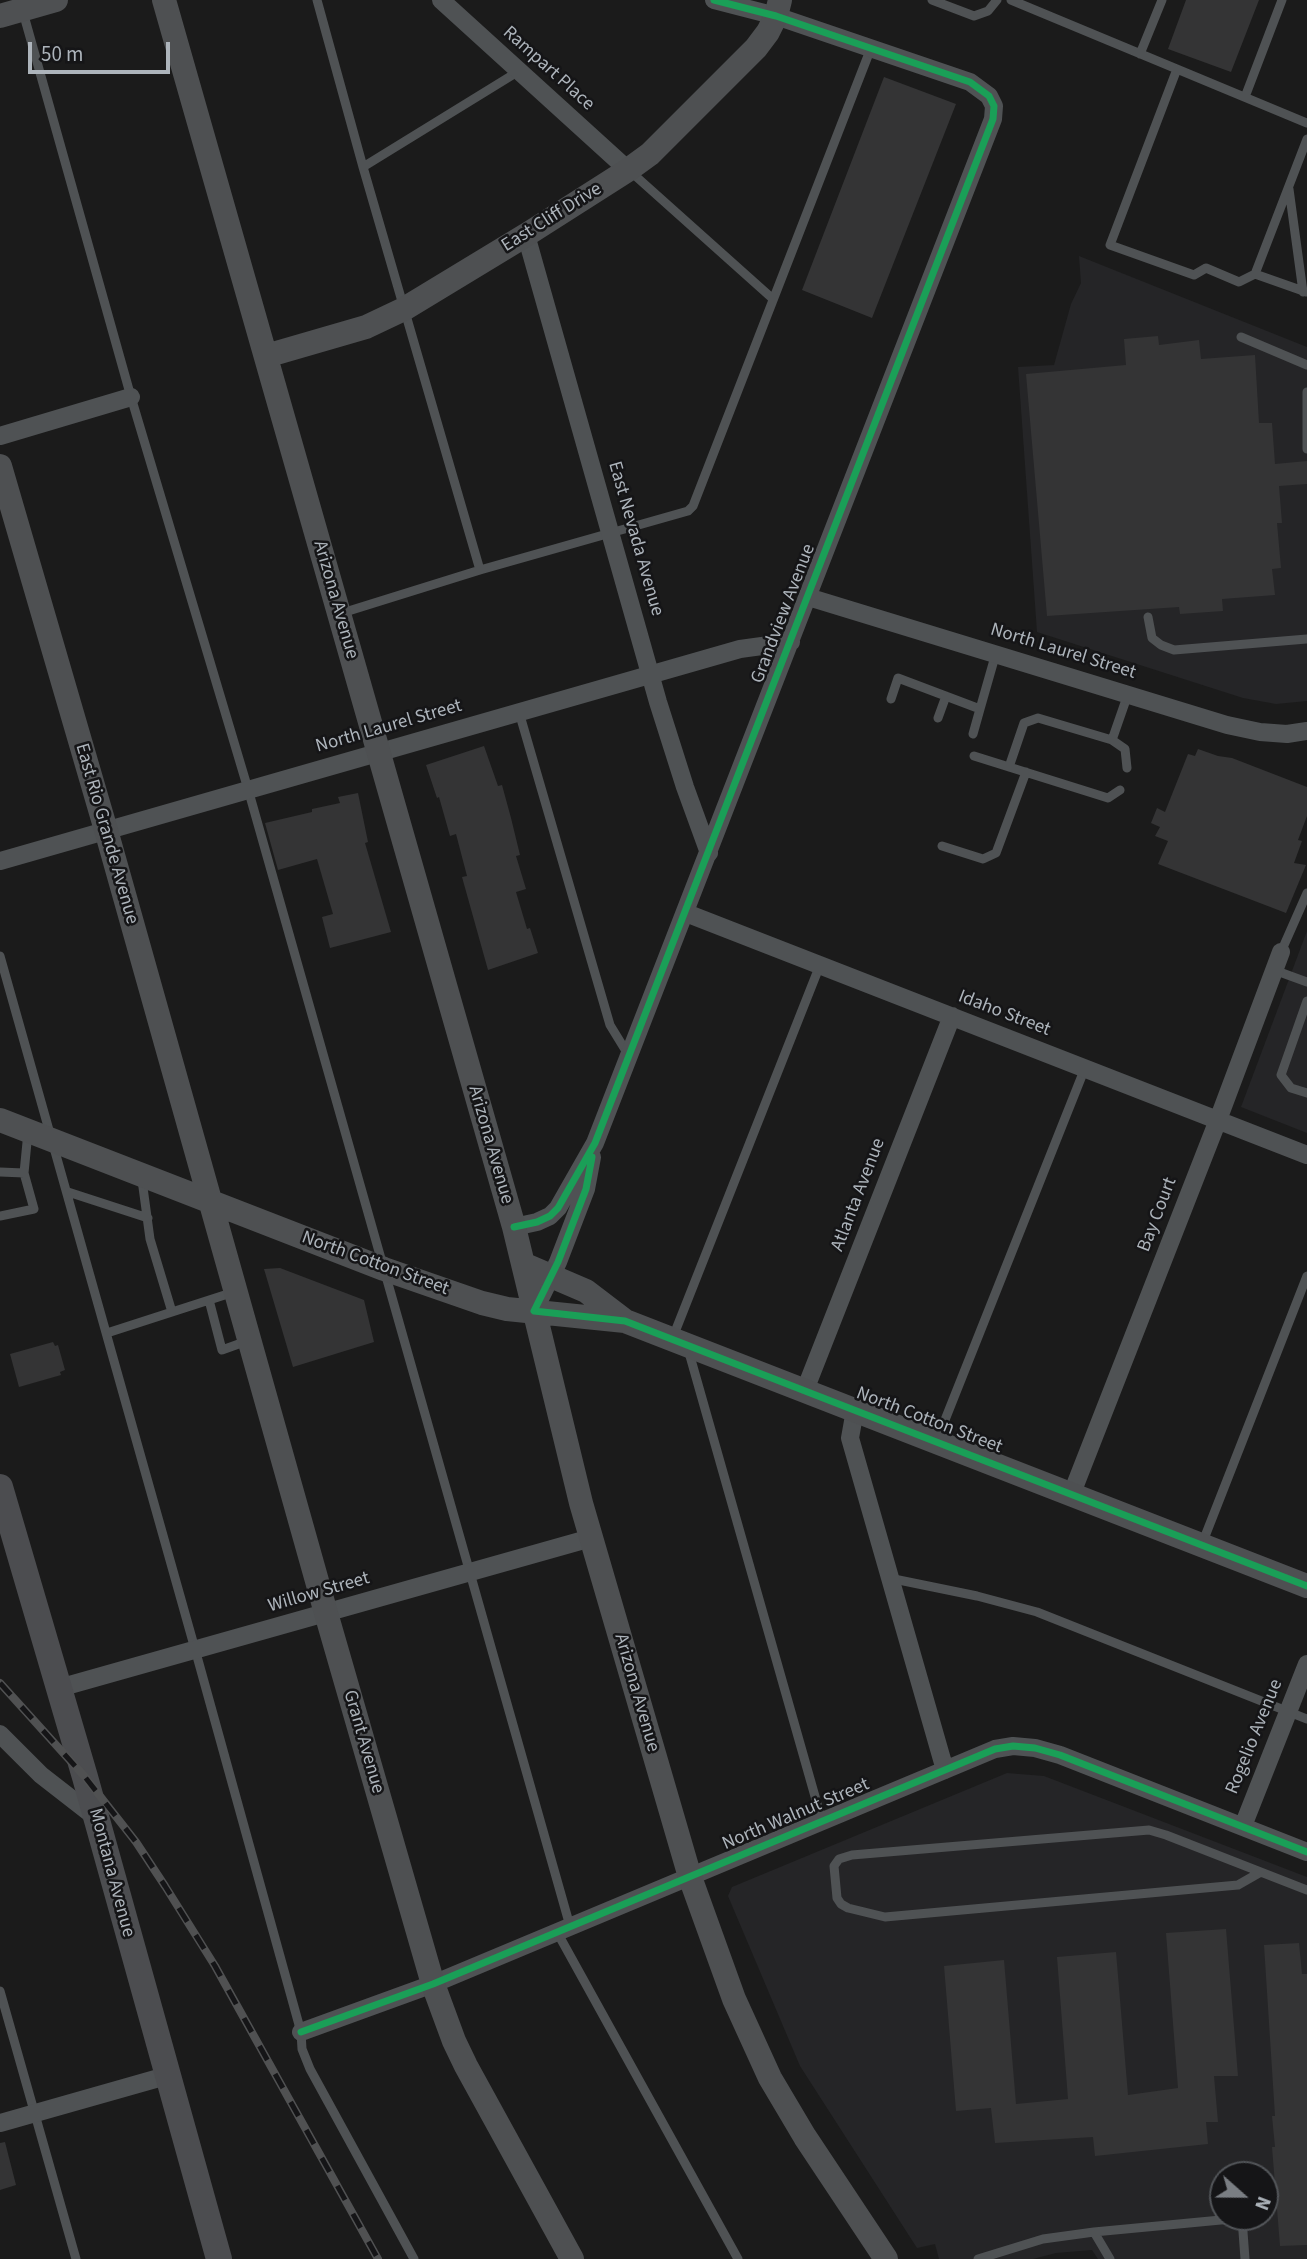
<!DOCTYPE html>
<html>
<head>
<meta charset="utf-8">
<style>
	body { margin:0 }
	#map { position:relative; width:1307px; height:2259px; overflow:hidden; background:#1b1b1b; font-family:"Source Sans 3",sans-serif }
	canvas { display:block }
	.north { position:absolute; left:1209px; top:2161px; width:70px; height:70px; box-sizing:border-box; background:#151517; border:2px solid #525559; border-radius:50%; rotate:111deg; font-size:19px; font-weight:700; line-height:28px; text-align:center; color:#adb4bb }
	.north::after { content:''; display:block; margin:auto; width:24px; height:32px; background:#7a7e83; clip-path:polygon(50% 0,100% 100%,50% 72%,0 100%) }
	.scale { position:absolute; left:28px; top:42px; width:142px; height:32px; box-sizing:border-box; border:4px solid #adb4bb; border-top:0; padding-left:9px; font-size:21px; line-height:24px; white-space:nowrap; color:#adb4bb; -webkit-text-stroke:5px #151517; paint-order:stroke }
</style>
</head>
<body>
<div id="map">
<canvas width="1307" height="2259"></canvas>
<div class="north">N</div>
<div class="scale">50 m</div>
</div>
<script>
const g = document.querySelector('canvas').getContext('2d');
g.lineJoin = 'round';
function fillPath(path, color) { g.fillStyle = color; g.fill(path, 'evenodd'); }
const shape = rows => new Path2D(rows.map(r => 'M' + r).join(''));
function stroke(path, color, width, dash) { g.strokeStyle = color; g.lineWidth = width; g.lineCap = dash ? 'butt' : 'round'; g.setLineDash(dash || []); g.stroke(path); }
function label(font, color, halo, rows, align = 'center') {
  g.font = font + ' "Source Sans 3",sans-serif'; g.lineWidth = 5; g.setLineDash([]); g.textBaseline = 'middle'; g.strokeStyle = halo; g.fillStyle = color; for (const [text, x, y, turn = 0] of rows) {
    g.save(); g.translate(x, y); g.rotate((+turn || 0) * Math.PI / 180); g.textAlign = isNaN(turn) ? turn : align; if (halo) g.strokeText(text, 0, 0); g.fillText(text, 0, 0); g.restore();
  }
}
const built = shape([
	[1079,256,1307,347,1307,701,1276,704,1243,698,1037,632,1018,367,1054,365,1071,304,1081,283],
	[1307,931,1307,1133,1241,1107],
	[1007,1773,1044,1776,1307,1877,1307,2259,1098,2259,1092,2250,1056,2253,1033,2259,939,2259,935,2244,917,2248,800,2066,728,1896,732,1887],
	[1223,2175,1265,2175,1265,2217,1223,2217]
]);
const building = shape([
	[1186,0,1259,0,1231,72,1168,49],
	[884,77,956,104,872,318,802,290],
	[1158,336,1159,345,1199,340,1201,359,1255,355,1259,423,1272,423,1275,464,1307,461,1307,484,1279,486,1282,523,1277,523,1281,568,1272,569,1275,595,1222,599,1223,611,1180,614,1179,607,1047,616,1026,374,1126,365,1124,339],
	[484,746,498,786,502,785,511,818,520,855,516,856,526,889,516,892,527,929,530,928,538,953,488,970,462,877,467,876,456,834,450,836,439,797,437,798,426,765],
	[1198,749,1218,756,1232,758,1307,787,1307,816,1298,840,1302,841,1294,863,1306,865,1286,913,1158,864,1168,841,1155,836,1160,827,1151,823,1157,808,1165,812,1188,754,1195,756],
	[358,793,368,842,365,843,391,932,330,948,322,917,333,914,317,859,278,870,265,823,312,812,312,809,340,803,338,797],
	[280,1268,364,1300,374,1342,293,1367,264,1269],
	[53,1342,55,1346,58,1345,65,1370,60,1372,61,1375,19,1387,10,1354],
	[1226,1929,1238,2076,1214,2076,1218,2122,1206,2122,1208,2144,1095,2156,1093,2137,995,2143,991,2108,956,2111,944,1966,1004,1960,1016,2104,1068,2099,1057,1957,1116,1952,1128,2095,1178,2088,1166,1933],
	[1299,1943,1302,1974,1307,1974,1307,2245,1280,2246,1272,2147,1275,2147,1272,2116,1275,2116,1264,1945],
	[5,2142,16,2185,0,2190,0,2143]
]);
const lane = shape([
	[317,0,363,167,480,570],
	[932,0,974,16,988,11,997,0],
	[1011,0,1307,123],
	[23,12,131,397,248,789,570,1926],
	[1140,54,1162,0],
	[1177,69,1110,245,1194,275,1206,268,1239,282,1255,274,1307,139],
	[1245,97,1282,0],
	[363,167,519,71],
	[631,172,773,299],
	[1289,189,1303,292],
	[1255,274,1306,292],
	[1241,337,1307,365],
	[1307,392,1307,449],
	[342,613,480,570,688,511,693,506,871,48],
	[1148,617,1152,638,1161,645,1174,650,1307,639],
	[891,699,898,678,980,709,996,653],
	[519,712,610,1025,629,1056],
	[938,718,946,696],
	[973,734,980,709],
	[974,756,1108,798,1120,790],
	[1009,767,1024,723,1038,718,1112,740],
	[1127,768,1125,749,1112,740,1128,694],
	[942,846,983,859,996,853,1026,772],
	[1281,952,1307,893],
	[0,956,195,1649,301,2032,302,2049,310,2069,414,2259],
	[1274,970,1307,982],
	[1307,1001,1281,1075,1291,1088,1307,1093],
	[0,1172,24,1173],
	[142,1180,150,1239,172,1312,234,1292],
	[68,1192,148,1218],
	[0,1216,34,1209,24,1173,28,1132],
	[209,1300,222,1350,247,1341],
	[107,1333,172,1312],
	[673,1337,820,965],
	[688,1349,822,1821],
	[937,1440,1085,1068],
	[1202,1544,1307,1276],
	[889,1578,977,1596,1037,1612,1307,1719],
	[1259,1873,1238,1885,885,1917,848,1908,841,1904,837,1898,834,1866,839,1859,852,1855,1149,1830,1166,1835,1307,1890],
	[557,1932,738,2259],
	[0,1991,76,2259],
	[1094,2232,1110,2259],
	[978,2259,1043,2239,1094,2232,1242,2218,1245,2259]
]);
const street = shape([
	[441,0,628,170],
	[526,235,658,702,685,787,709,853],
	[0,436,131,397],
	[808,597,1227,725,1260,732,1287,734,1307,731],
	[0,861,740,649,791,642],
	[686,913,1307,1155],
	[514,1227,537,1222,550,1216,558,1208,595,1143,993,119,994,106,989,96,970,82,776,16,714,0],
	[534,1311,558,1262,586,1189,592,1157],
	[805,1390,952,1016],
	[855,1410,850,1438,945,1770],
	[1072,1493,1218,1120,1281,952],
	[59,1688,591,1538],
	[0,1734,41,1775,95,1817],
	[1243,1826,1307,1664],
	[301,2032,433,1984,995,1749,1013,1746,1035,1748,1060,1755,1307,1852],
	[0,2123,166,2076]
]);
const secondary = shape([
	[164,0,514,1227,581,1503,690,1877,734,1999,770,2078,805,2137,886,2259],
	[0,16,56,0],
	[266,356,366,327,404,309,526,235,628,170,650,154,756,48,768,32,776,16,780,0],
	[0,466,106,830,326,1613,433,1984,454,2041,466,2066,572,2259],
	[0,1120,384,1269,482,1303,507,1309,625,1321,1307,1586],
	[523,1264,586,1291,624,1320]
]);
const primary = shape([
	[0,1487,85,1777,219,2259]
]);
const rail = shape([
	[0,1683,85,1777,136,1842,165,1886,215,1966,378,2259]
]);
const cycleway = shape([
	[592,1157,586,1189,558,1262,534,1311,625,1321,1307,1586],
	[514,1227,537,1222,550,1216,558,1208,595,1143,993,119,994,106,989,96,970,82,776,16,714,0],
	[301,2032,433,1984,995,1749,1013,1746,1035,1748,1060,1755,1307,1852]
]);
const streetNames = [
	["Rampart Place",548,69,42],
	["East Cliff Drive",552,218,-32],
	["East Nevada Avenue",635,539,74],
	["Arizona Avenue",335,600,74],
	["Grandview Avenue",784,614,-69],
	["North Laurel Street",1063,652,17],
	["North Laurel Street",389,727,-16],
	["East Rio Grande Avenue",106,834,74],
	["Idaho Street",1004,1014,21],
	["Arizona Avenue",490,1145,74],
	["Atlanta Avenue",859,1195,-69],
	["Bay Court",1158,1215,-69],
	["North Cotton Street",375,1264,20],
	["North Cotton Street",929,1421,21],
	["Willow Street",319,1593,-16],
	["Arizona Avenue",636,1693,74],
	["Rogelio Avenue",1255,1737,-68],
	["Grant Avenue",363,1742,74],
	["North Walnut Street",796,1815,-23],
	["Montana Avenue",111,1873,75]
];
fillPath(built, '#252527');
fillPath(building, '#343435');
stroke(lane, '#4f5254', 9);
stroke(street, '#4f5254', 18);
stroke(secondary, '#4e5052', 24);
stroke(primary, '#4c4d50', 26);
stroke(rail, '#505152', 8);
stroke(rail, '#151517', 5, [16]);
stroke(cycleway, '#1a9f57', 7);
label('19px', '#adb4bb', '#151517', streetNames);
</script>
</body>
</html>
